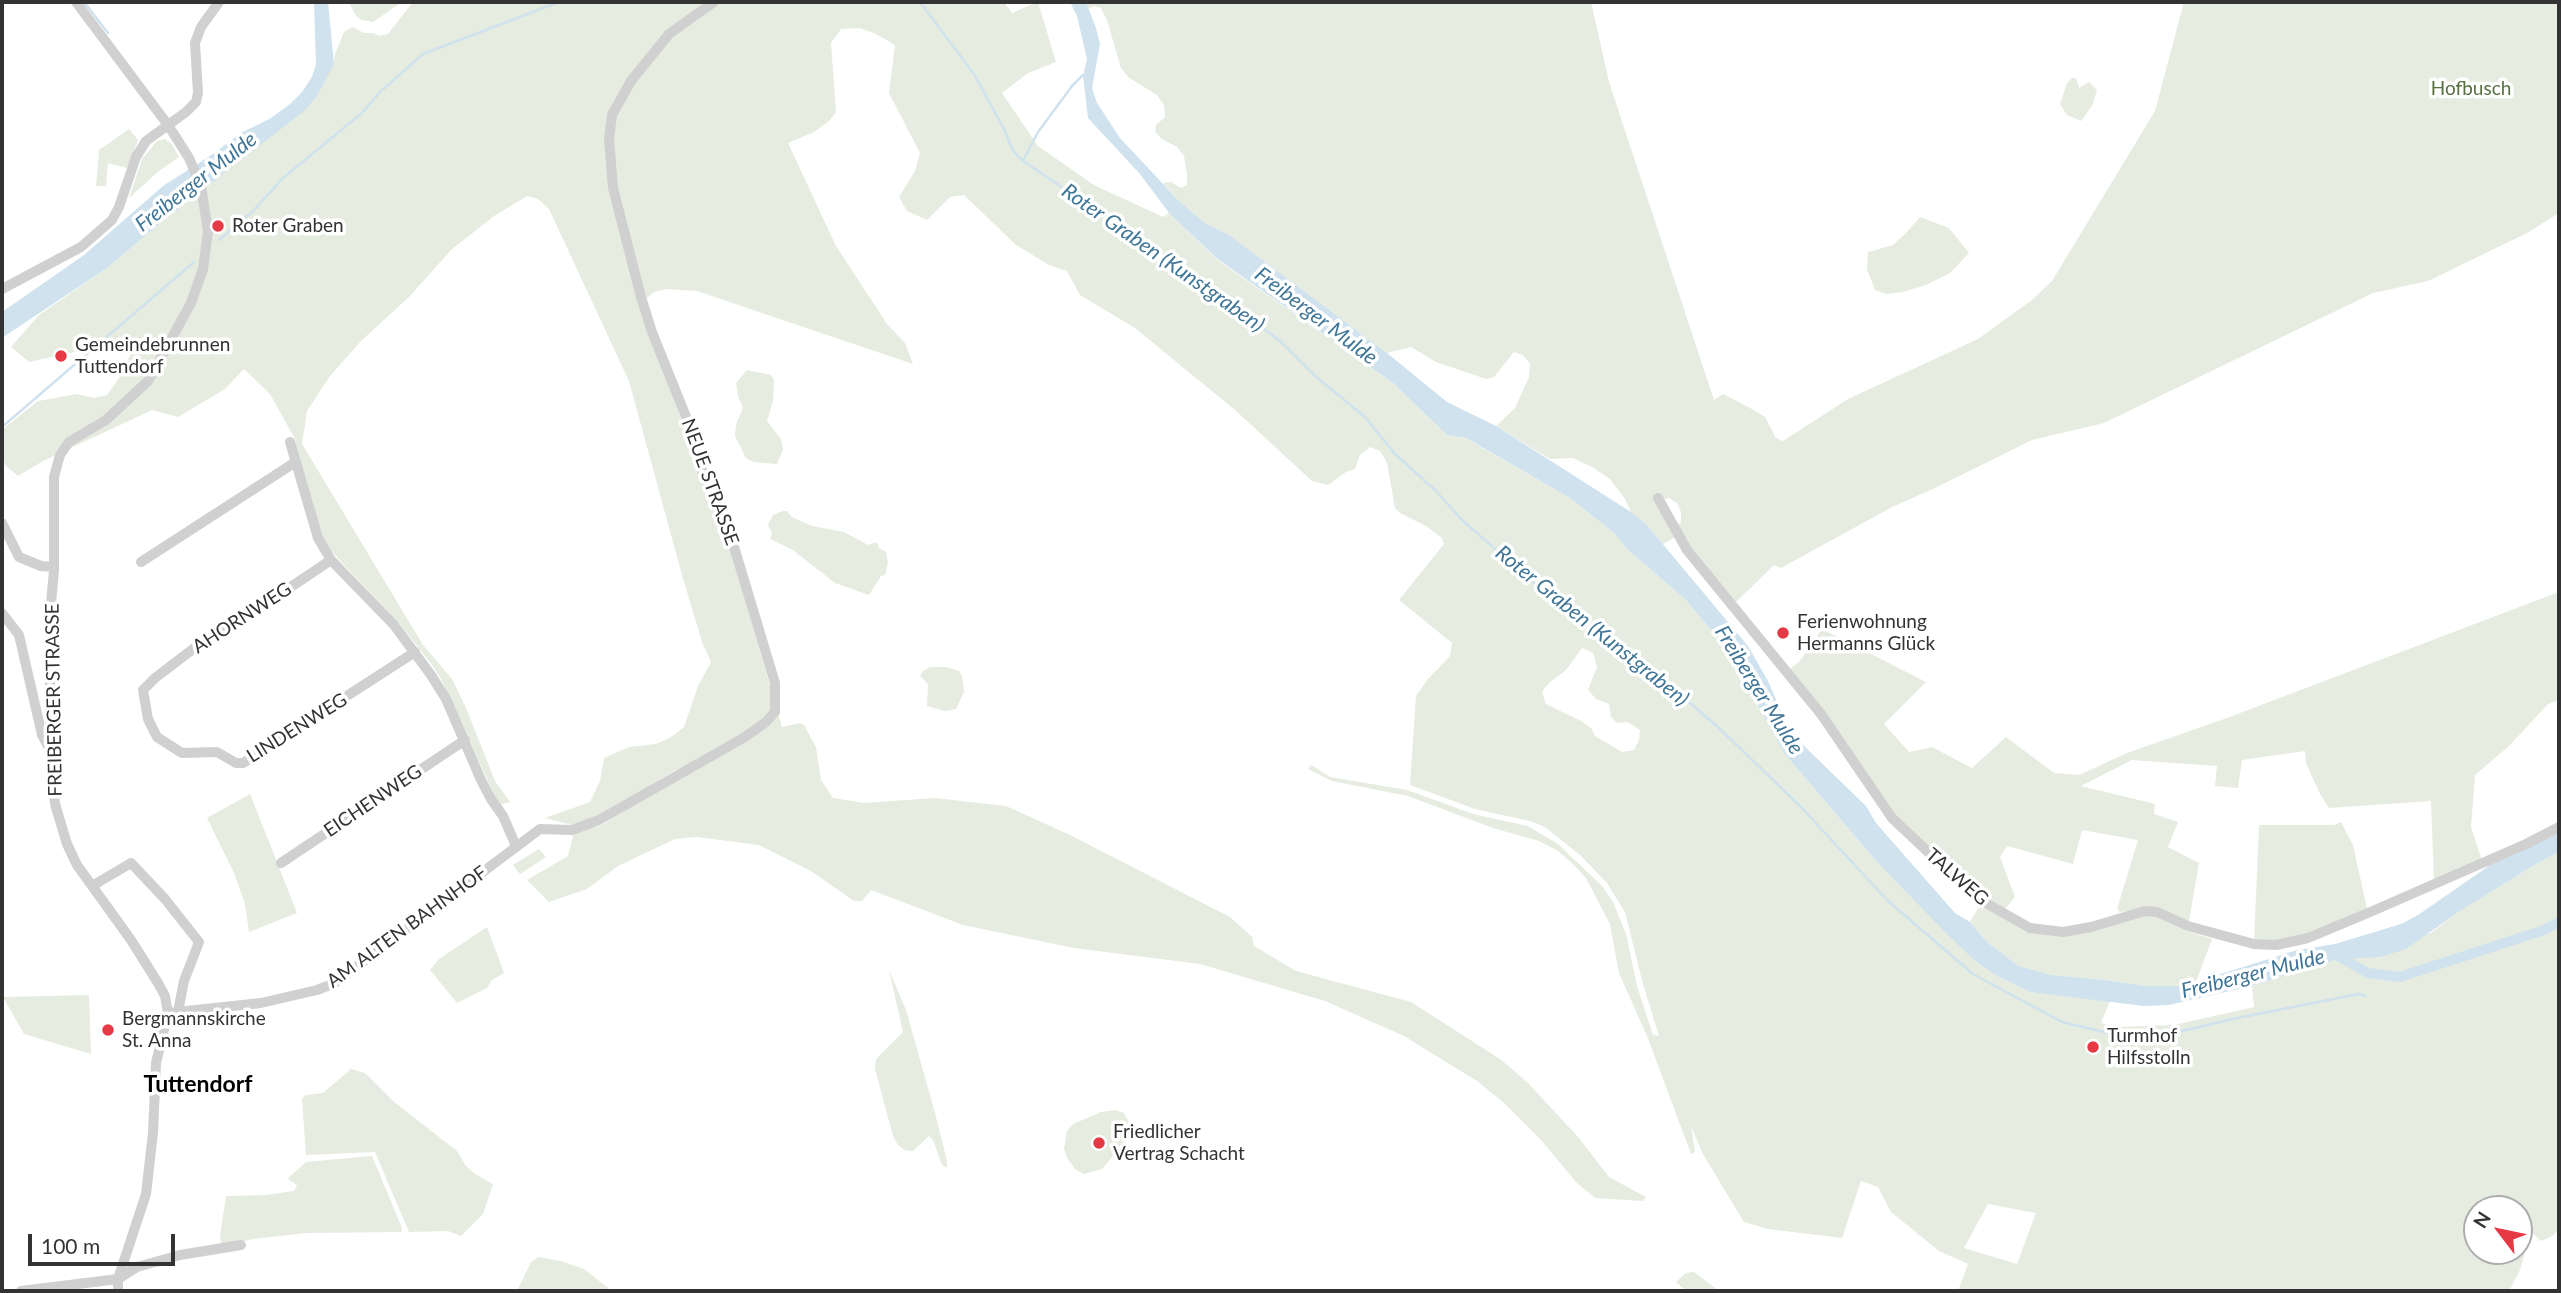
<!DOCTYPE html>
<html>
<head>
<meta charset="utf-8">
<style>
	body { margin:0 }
	#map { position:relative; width:2561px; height:1293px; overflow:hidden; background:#fff; font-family:Lato,sans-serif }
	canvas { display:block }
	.frame { position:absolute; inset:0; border:4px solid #333; pointer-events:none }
	.north { position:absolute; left:2463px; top:1195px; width:70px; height:70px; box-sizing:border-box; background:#fff; border:2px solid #adadad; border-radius:50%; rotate:302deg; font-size:19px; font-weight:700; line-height:28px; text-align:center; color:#333 }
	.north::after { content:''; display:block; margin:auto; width:24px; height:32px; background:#e63946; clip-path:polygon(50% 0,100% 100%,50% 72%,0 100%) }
	.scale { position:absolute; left:28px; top:1234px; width:147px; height:32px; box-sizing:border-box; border:4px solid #333; border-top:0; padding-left:9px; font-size:21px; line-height:24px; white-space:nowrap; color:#333; -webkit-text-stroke:5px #fff; paint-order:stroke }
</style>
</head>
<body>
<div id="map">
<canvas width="2561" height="1293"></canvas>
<div class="frame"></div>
<div class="north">N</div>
<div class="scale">100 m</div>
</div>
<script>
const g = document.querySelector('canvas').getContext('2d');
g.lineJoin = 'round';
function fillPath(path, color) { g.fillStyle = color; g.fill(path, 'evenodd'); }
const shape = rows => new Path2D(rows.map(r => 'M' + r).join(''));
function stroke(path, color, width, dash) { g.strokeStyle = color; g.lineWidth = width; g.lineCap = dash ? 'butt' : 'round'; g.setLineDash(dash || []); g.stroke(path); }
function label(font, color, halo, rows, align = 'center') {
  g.font = font + ' Lato,sans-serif'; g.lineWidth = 7; g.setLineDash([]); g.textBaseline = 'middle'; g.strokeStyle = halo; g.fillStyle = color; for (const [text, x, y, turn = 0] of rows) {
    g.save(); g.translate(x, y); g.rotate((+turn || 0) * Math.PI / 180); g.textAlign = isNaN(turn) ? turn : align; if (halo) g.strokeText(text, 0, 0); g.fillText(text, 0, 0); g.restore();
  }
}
const green = shape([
	[349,2,402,2,373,22,361,20,356,16],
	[413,2,1004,2,1012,13,1038,2,1056,62,1028,73,1002,93,1038,146,1094,185,1163,217,1169,213,1216,259,1393,383,1447,435,1465,438,1570,498,1614,533,1628,550,1685,599,1727,649,1784,753,1877,862,1975,961,1995,975,2030,992,2110,1001,2101,1023,2118,1027,2174,1025,2254,1007,2252,986,2338,959,2431,933,2457,913,2536,864,2559,852,2559,1230,2552,1236,2541,1241,2529,1230,2521,1227,2525,1241,2524,1257,2519,1272,2509,1291,1958,1291,1968,1264,1939,1251,1891,1212,1878,1187,1861,1181,1842,1238,1768,1229,1744,1222,1704,1156,1691,1127,1695,1152,1691,1154,1647,1036,1619,973,1610,924,1586,878,1573,864,1558,851,1539,841,1493,828,1408,796,1332,781,1308,769,1311,765,1330,777,1407,790,1473,814,1528,826,1558,844,1603,887,1613,902,1626,934,1637,986,1653,1035,1659,1036,1643,984,1625,912,1607,883,1580,855,1545,827,1530,821,1475,809,1410,785,1416,696,1428,679,1450,656,1452,643,1399,600,1444,544,1442,538,1426,526,1400,513,1395,508,1387,463,1380,451,1370,447,1360,455,1355,469,1346,472,1328,485,1312,481,1235,410,1135,328,1080,295,1067,271,1049,265,1016,245,964,195,950,197,927,220,907,211,899,197,915,171,920,153,889,93,895,45,874,33,859,28,841,29,831,43,836,112,829,121,814,132,788,143,836,246,887,324,905,343,913,364,697,291,666,289,654,292,639,305,732,555,782,727,800,723,804,725,816,747,821,780,833,798,864,803,935,798,1006,806,1070,835,1230,917,1252,937,1254,946,1296,971,1411,1002,1500,1059,1528,1083,1579,1138,1609,1177,1646,1197,1643,1201,1595,1198,1576,1182,1541,1140,1503,1102,1477,1081,1404,1036,1325,1001,1200,964,1074,948,963,925,871,890,862,901,854,901,811,871,759,845,697,837,675,839,618,866,587,889,549,902,527,880,568,856,574,832,600,826,669,784,677,769,620,804,576,826,545,818,590,802,600,781,604,758,629,747,656,744,670,738,684,727,698,686,711,662,702,642,682,575,629,381,549,209,538,199,527,196,494,216,451,250,409,297,361,341,330,376,307,411,302,444,423,645,452,679,466,708,495,781,510,802,499,805,441,679,433,666,399,623,332,552,323,538,301,470,295,439,270,394,244,369,225,389,178,417,152,410,43,461,18,476,5,465,2,452,2,430,38,401,77,394,94,398,107,395,122,374,135,343,115,343,29,362,11,347,39,315,107,268,175,211,334,64,335,54,344,32,353,27,364,33,373,33,380,36,388,34],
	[1582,648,1593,653,1597,667,1588,690,1596,699,1609,704,1611,717,1617,723,1628,722,1640,730,1639,740,1634,750,1622,752,1595,736,1591,728,1581,721,1546,704,1542,692,1549,683,1566,670],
	[1988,1204,2036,1213,2017,1264,1964,1248],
	[2477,1209,2519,1209,2519,1251,2477,1251],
	[1086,2,1591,2,1609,82,1714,400,1723,394,1750,408,1765,417,1776,438,1783,441,1848,399,1978,339,2032,300,2052,281,2155,111,2184,2,2559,2,2559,213,2527,233,2428,281,2373,293,2104,423,2032,440,1933,489,1892,507,1781,568,1774,565,1733,605,1679,535,1663,544,1646,524,1631,512,1625,499,1610,479,1592,467,1573,458,1550,459,1496,426,1515,408,1529,377,1530,364,1523,355,1514,352,1494,377,1486,379,1436,362,1411,347,1387,353,1229,235,1205,223,1180,202,1163,183,1171,182,1181,188,1187,185,1187,174,1184,156,1177,147,1162,139,1155,132,1156,125,1165,117,1164,105,1157,95,1128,77,1121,68,1107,20,1101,8,1093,6,1089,9],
	[1669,498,1677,503,1681,512,1681,522,1676,527,1660,500],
	[2072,78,2076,78,2079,88,2089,82,2097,90,2093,104,2081,121,2067,115,2060,104,2067,83],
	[129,129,138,140,127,168,108,163,106,186,96,186,99,150],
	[165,139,172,144,179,157,159,171,129,198,142,159,157,141],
	[1920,217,1949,228,1969,253,1950,273,1926,285,1903,292,1886,294,1875,290,1867,269,1868,252,1893,245,1905,234],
	[747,370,771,375,774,380,773,401,767,421,781,439,783,449,777,464,753,462,746,458,735,436,736,424,743,408,738,396,736,383],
	[783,511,787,511,792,517,812,526,844,532,868,545,877,542,879,548,886,552,888,563,885,575,881,576,869,595,835,583,793,550,770,539,772,533,768,525,773,515],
	[2559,592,2559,700,2548,704,2509,746,2475,775,2471,827,2483,864,2434,883,2431,801,2329,808,2320,794,2306,763,2305,751,2242,760,2238,788,2215,786,2217,766,2132,760,2081,786,2155,804,2154,814,2178,822,2168,847,2199,863,2189,921,2158,908,2120,912,2117,909,2138,840,2082,830,2073,864,2007,846,2000,857,2015,897,2004,910,1984,899,1894,815,1790,669,1800,661,1822,629,1926,682,1884,724,1909,752,1932,747,1972,768,2006,737,2054,773,2079,775,2127,753,2227,718],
	[930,667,946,667,959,671,962,676,964,692,956,709,945,711,927,706,928,684,920,676,923,671],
	[250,794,297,913,249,932,245,904,234,873,207,818],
	[2341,822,2353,845,2368,913,2308,938,2254,944,2259,825,2334,825],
	[539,849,546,857,520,874,513,865],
	[1980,905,2029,931,2042,934,2064,935,2148,915,2155,916,2186,931,2212,939,2196,982,2183,986,2146,986,2105,980,2051,975,2019,966,1987,942,1970,922],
	[487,927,504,973,492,980,487,988,457,1003,430,970,439,959],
	[889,970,906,1010,935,1113,947,1161,947,1168,942,1165,933,1140,929,1136,913,1151,904,1150,898,1145,893,1136,875,1069,876,1059,903,1032],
	[89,995,91,1054,24,1034,3,997],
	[351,1069,365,1073,393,1101,457,1151,466,1166,475,1174,493,1184,483,1214,461,1236,448,1231,409,1232,375,1152,306,1155,302,1099,306,1095,323,1093],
	[1115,1110,1124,1113,1130,1124,1123,1144,1102,1169,1084,1174,1076,1170,1067,1158,1064,1149,1067,1131,1073,1124,1101,1112],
	[372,1156,402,1228,401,1232,305,1233,253,1239,224,1247,221,1244,220,1236,226,1196,267,1195,294,1191,297,1185,288,1179,289,1177,306,1162],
	[539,1257,560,1261,584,1269,612,1291,517,1291,531,1262],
	[1694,1272,1719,1291,1686,1291,1676,1282,1686,1273]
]);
const water = shape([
	[314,2,328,2,334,64,317,96,303,112,175,211,107,268,2,338,2,312,84,255,163,186,213,154,239,134,271,118,290,104,302,92,312,77,316,64],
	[1070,2,1086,2,1096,28,1100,44,1092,88,1097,103,1120,138,1180,202,1205,223,1229,235,1387,353,1447,402,1496,426,1631,512,1646,524,1748,646,1768,681,1788,727,1802,744,1866,806,1876,823,1955,913,1970,922,1987,942,2019,966,2051,975,2105,980,2146,986,2183,986,2297,950,2335,944,2401,924,2418,915,2493,863,2559,831,2559,852,2536,864,2457,913,2406,949,2380,957,2338,959,2252,986,2169,1005,2144,1006,2030,992,1995,975,1975,961,1947,934,1877,862,1784,753,1727,649,1685,599,1628,550,1614,533,1570,498,1466,438,1447,435,1393,383,1216,258,1169,213,1140,174,1088,118,1083,76,1087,59,1077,16]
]);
const stream = shape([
	[84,2,108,33],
	[920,2,974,74,1003,127,1013,151,1023,161,1212,288,1280,341,1315,376,1365,417,1395,454,1436,491,1462,520,1550,597,1645,664,1719,728,1800,806,1888,901,1973,974,2062,1022,2117,1035,2134,1037,2178,1032,2237,1018,2359,994,2366,996],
	[1023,161,1038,132,1072,86,1083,75],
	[219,240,253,211,283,178,362,113,380,92,423,54,559,2],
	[2,427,194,262]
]);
const canal = shape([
	[2332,953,2368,973,2400,977,2544,930,2559,922]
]);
const minor = shape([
	[76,2,168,125,189,158,201,186,208,231,203,269,191,303,148,381,106,420,69,442,60,455,54,477,54,570,50,615,50,752,55,804,67,844,77,865,131,940,158,983,165,996,168,1013,156,1063,153,1133,146,1194,118,1279,118,1291],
	[2,289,81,247,112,220,119,207,136,157,146,141,186,112,196,102,198,93,195,43,201,27,219,2],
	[290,442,318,538,331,560,394,625,431,675,446,699,481,780,491,799,503,816,516,846],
	[1658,498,1687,550,1821,714,1892,818,1977,898,2030,928,2063,932,2091,927,2145,911,2157,912,2188,926,2254,944,2276,945,2308,938,2368,913,2526,844,2559,827],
	[2,523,19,557,41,566,54,567],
	[331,560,258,609,197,646,155,678,143,690,148,719,157,737,182,753,217,752,236,763,243,763,415,652],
	[141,562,294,463],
	[2,613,19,635,42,735,49,748],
	[281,863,465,740],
	[92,886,131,863,165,899,199,942,184,981,178,1012],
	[168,1013,261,1003,317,990,335,983,540,829,572,830,599,820,745,737,766,722,775,712,775,683,729,530,704,476,687,419,652,332,641,297,613,188,609,139,612,115,631,81,669,34,714,2],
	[21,1291,118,1279,137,1267,180,1255,241,1245]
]);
const markers = [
	[218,226,7,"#e63946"],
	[61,356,7,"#e63946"],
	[1783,633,7,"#e63946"],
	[108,1030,7,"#e63946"],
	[2093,1047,7,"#e63946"],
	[1099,1143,7,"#e63946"]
];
const parkNames = [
	["Hofbusch",2471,89]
];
const poiNames = [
	["Roter Graben",232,226],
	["Gemeindebrunnen",75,345],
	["Tuttendorf",75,367],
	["Ferienwohnung",1797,622],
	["Hermanns Glück",1797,644],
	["Bergmannskirche",122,1019],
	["St. Anna",122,1041],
	["Turmhof",2107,1036],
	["Hilfsstolln",2107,1058],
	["Friedlicher",1113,1132],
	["Vertrag Schacht",1113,1154]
];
const streetNames = [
	["NEUE STRASSE",710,482,70],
	["AHORNWEG",242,618,-33],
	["FREIBERGER STRASSE",54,700,-91],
	["LINDENWEG",297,728,-32],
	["EICHENWEG",373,801,-34],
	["TALWEG",1957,877,41],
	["AM ALTEN BAHNHOF",407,927,-36]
];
const waterNames = [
	["Freiberger Mulde",196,182,-38],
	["Roter Graben (Kunstgraben)",1163,258,35],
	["Freiberger Mulde",1316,316,37],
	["Roter Graben (Kunstgraben)",1592,626,39],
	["Freiberger Mulde",1759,690,58],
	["Freiberger Mulde",2253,974,-14]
];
const quarterNames = [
	["Tuttendorf",198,1085]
];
fillPath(green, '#e6ecdf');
fillPath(water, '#cfe2ee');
stroke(stream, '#cfe2ee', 2.5);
stroke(canal, '#cfe2ee', 10);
stroke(minor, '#d0d0d0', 10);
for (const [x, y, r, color] of markers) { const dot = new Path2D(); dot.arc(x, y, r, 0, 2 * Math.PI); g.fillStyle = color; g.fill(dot); stroke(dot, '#fff', 2.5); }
label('19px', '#56703f', '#fff', parkNames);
label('19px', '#333', '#fff', poiNames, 'left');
label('19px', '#333', '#fff', streetNames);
label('italic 21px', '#3f7597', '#fff', waterNames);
label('bold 23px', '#000', '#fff', quarterNames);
</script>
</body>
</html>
